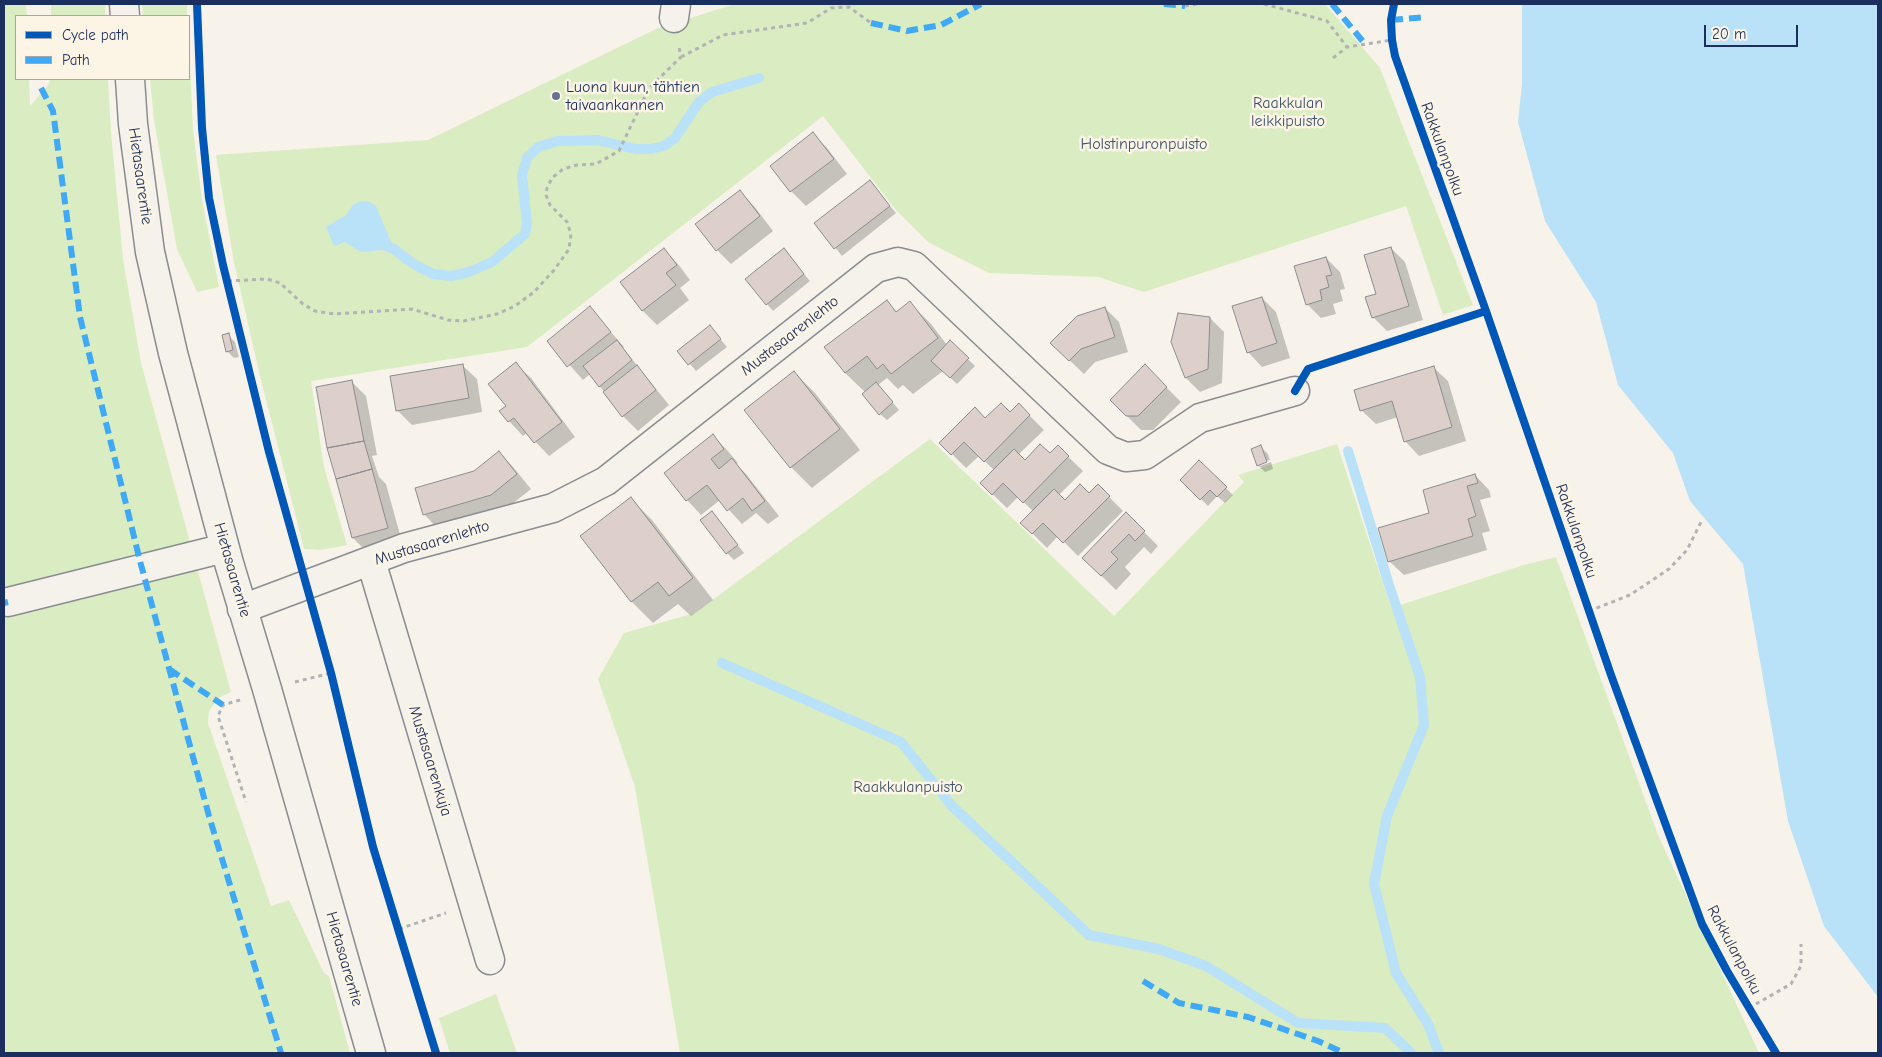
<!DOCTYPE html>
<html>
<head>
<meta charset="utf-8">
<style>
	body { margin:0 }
	#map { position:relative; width:1882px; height:1057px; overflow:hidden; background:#f7f3ea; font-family:"Comic Neue",sans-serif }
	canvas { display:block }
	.frame { position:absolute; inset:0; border:5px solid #1b2f5e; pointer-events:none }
	.legend { position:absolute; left:15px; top:15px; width:175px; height:65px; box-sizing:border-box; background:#fcf5e5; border:1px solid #a2a6af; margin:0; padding:6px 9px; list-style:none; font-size:15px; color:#1b2f5e }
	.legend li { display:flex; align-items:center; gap:10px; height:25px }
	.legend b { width:25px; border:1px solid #a2a6af }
	.scale { position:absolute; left:1704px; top:25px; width:94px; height:22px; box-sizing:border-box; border:2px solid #1b2f5e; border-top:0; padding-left:6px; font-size:15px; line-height:18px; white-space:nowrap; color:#1b2f5e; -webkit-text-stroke:4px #fcf5e5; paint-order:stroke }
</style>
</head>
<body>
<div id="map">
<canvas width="1882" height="1057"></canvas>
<div class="frame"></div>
<ul class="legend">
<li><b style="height:6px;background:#0057b8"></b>Cycle path</li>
<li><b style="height:6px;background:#3fa9f5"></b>Path</li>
</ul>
<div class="scale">20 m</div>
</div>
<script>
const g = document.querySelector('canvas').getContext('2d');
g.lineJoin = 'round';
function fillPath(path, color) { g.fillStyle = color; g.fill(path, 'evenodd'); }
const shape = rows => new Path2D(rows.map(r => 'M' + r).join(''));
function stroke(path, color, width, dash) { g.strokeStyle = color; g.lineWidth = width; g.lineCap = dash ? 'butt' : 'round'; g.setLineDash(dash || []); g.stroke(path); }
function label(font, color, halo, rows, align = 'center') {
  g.font = font + ' "Comic Neue",sans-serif'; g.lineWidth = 5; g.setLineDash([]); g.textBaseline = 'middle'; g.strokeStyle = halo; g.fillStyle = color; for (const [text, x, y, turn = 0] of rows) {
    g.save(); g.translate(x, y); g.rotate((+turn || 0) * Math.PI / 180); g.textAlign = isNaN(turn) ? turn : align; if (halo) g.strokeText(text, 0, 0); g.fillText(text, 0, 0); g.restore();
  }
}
const green = shape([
	[4,4,26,4,27,16,16,16,16,79,29,79,30,106,49,84,50,79,108,79,111,132,123,259,141,363,231,692,220,697,214,704,209,711,208,723,271,906,289,900,324,973,329,976,350,1053,4,1053],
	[51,4,105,4,105,16,51,16],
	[142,4,187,4,187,16,143,16],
	[735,4,1325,4,1380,68,1473,305,1443,315,1406,206,1144,292,1098,277,989,273,928,242,896,210,823,116,527,347,311,381,324,467,347,545,321,550,304,549,259,372,234,262,216,155,428,140,658,28],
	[189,44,193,130,202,200,219,287,197,292,177,249,154,120,150,79,189,79],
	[930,439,1114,616,1244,482,1238,475,1337,444,1391,608,1524,565,1556,557,1658,835,1759,1053,680,1053,635,787,598,679,624,633,695,613],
	[496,994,517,1053,450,1053,439,1018]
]);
const water = shape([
	[1522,4,1878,4,1878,997,1824,926,1788,821,1743,564,1690,501,1673,453,1618,385,1596,302,1545,221,1518,122,1522,84],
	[361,201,368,201,376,206,394,249,361,252,345,242,334,246,326,227,346,215,353,205]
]);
const shadow = shape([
	[813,134,827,148,847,174,806,206,791,191,772,167],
	[870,182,896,213,842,256,816,224],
	[740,192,754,206,773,231,731,264,717,250],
	[1391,248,1405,262,1423,320,1387,331,1373,317],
	[664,250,678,264,690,280,680,288,689,300,657,325,643,311,621,283],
	[784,250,810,281,773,311,767,304],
	[1326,258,1340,272,1345,289,1340,290,1343,301,1333,304,1336,314,1321,318,1307,304],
	[1262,298,1276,312,1290,358,1262,367,1248,352],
	[886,302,898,313,910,303,931,324,947,345,950,342,975,366,957,384,943,371,913,394,903,385,898,389,887,378,878,385,899,410,887,420,880,414,865,392,845,373],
	[590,308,624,347,623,348,669,405,638,431,623,416,590,374,583,380,548,341],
	[1105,308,1119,322,1128,352,1095,362,1084,374,1066,357],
	[1210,318,1224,332,1222,383,1200,392,1186,378,1173,342],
	[716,334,727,347,696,371,679,351],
	[228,335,235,342,239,357,234,358,227,351],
	[516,364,531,378,575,437,549,456,527,433,523,436,509,421,507,407],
	[462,365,477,379,482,412,412,425,397,410],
	[1145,366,1181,402,1153,430,1141,430,1111,400],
	[1433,367,1448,381,1466,441,1419,456,1405,441,1398,417,1376,424,1361,410],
	[794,372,815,393,860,450,812,488,791,467],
	[352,382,366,396,377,455,372,456,379,477,386,484,402,542,367,552,353,538],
	[1019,405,1044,430,1018,455,1025,462,1050,455,1058,447,1083,471,1059,495,1065,501,1089,495,1098,486,1123,511,1078,556,1058,536,1047,548,1022,523,1033,511,1018,497,1007,508,981,483,994,470,979,456,966,468,941,443,985,420,1010,414],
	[713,436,727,450,738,463,736,464,746,474,779,516,768,524,756,513,742,524,720,500,701,515,687,500],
	[1261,447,1268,454,1270,460,1260,463,1260,466,1271,462,1273,469,1265,472,1258,465],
	[499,452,513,467,531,489,506,509,438,529,424,514],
	[1199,462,1233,495,1225,503,1217,496,1208,506,1182,480],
	[1475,475,1489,490,1491,497,1480,500,1490,531,1482,533,1487,550,1404,575,1389,561,1431,514],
	[631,499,652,520,713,600,691,616,678,604,653,623,632,602],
	[712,513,744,553,734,560,727,553],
	[1126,514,1158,546,1151,554,1144,547,1125,567,1131,574,1116,590,1083,558]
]);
const stream = shape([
	[381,244,394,249,412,263,433,274,451,276,469,272,492,262,525,234,527,224,522,175,527,158,538,147,558,141,597,140,636,149,651,149,664,146,675,138,699,102,712,92,759,78],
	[1348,451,1389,585,1420,677,1424,725,1387,816,1374,884,1396,973,1428,1024,1439,1053],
	[722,663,901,742,951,805,1089,935,1159,949,1206,966,1298,1023,1385,1028,1411,1053]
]);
const building = shape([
	[813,132,834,159,790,192,770,166,813,132],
	[870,180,890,206,834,249,814,223,870,180],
	[740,190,760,216,716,251,695,224,740,190],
	[1391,247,1409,306,1372,318,1365,297,1376,294,1364,255,1391,247],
	[664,248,677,265,666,273,676,285,642,311,620,282,664,248],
	[784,248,804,274,766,305,745,279,784,248],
	[1326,257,1332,275,1326,276,1329,287,1320,290,1322,300,1306,305,1294,266,1326,257],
	[1262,297,1277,343,1247,353,1232,306,1262,297],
	[887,300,896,312,910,301,938,338,891,374,883,364,877,369,867,356,845,373,824,347,887,300],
	[590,306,611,332,567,367,547,341,590,306],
	[1105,307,1115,337,1081,349,1069,361,1050,343,1077,316,1105,307],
	[1178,313,1210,317,1208,369,1185,378,1171,342,1178,313],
	[710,325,721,339,688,365,677,351,710,325],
	[229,333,233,350,226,352,222,335,229,333],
	[617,340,632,360,599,387,583,366,617,340],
	[950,340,969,358,950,378,931,361,950,340],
	[516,362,562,422,534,443,514,418,508,422,499,411,506,406,488,384,516,362],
	[463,364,469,398,396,411,390,376,463,364],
	[1145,364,1167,387,1138,416,1126,416,1110,400,1145,364],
	[637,365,656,390,622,417,603,392,637,365],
	[1434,366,1452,427,1404,442,1392,401,1360,411,1354,390,1434,366],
	[794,371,840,429,790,468,744,410,794,371],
	[352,380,364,441,327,448,316,387,352,380],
	[876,382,893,402,879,415,862,394,876,382],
	[1001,403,1010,412,1019,403,1030,415,984,462,964,442,951,455,939,443,975,407,985,418,1001,403],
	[713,434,724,449,711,459,719,469,732,458,765,501,752,511,743,498,727,511,707,485,686,501,664,473,713,434],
	[364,441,372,469,336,479,327,448,364,441],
	[1040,444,1050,453,1058,445,1069,456,1023,503,1003,483,992,495,980,483,1014,449,1025,460,1040,444],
	[1261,445,1267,462,1257,466,1251,449,1261,445],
	[499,451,517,474,491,495,423,515,415,488,474,471,499,451],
	[1199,460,1227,487,1217,497,1210,490,1200,500,1180,480,1199,460],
	[372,469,388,528,352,538,336,479,372,469],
	[1475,474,1478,483,1467,486,1476,516,1468,519,1473,536,1388,562,1378,528,1429,513,1423,490,1475,474],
	[1080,484,1089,493,1098,484,1110,496,1063,543,1043,523,1032,534,1020,523,1054,489,1065,500,1080,484],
	[631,497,693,578,669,596,658,582,631,602,580,536,631,497],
	[712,511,738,545,726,554,700,520,712,511],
	[1126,512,1145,531,1135,541,1129,534,1111,552,1118,559,1101,576,1082,558,1126,512]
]);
const path = shape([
	[1264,4,1327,21,1347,47],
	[1185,6,1197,4],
	[681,57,723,35,807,23,831,8,849,7,871,23],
	[1333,58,1347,47,1392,40],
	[228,281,267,279,280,283,303,304,315,311,334,314,412,309,448,320,464,321,497,314,515,306,534,292,555,269,569,249,571,234,567,222,550,205,546,195,547,188,552,178,563,169,577,165,596,164,619,151,649,88,681,57,679,47],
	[1589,611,1630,595,1669,569,1687,550,1701,522],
	[295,682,331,673],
	[240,700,223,705,218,716,246,802],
	[399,929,446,913],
	[1749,1008,1791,984,1801,966,1801,944]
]);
const minor = shape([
	[124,4,125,16],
	[674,18,676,4],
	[130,79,133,124,150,252,173,353,229,563,267,689,371,1053],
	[371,561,490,960],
	[8,602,225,548],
	[242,609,404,548,553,508,606,481,876,268,898,262,914,266,1108,450,1126,457,1145,455,1200,418,1295,391]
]);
const quiet = shape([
	[1164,4,1185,6],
	[1332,4,1365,44],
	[1391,20,1426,17],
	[871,23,907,31,941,25,981,4],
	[41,88,53,111,80,317,140,561,209,816,281,1053],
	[4,603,8,602],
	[169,669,223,705],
	[1143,981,1179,1003,1248,1017,1318,1041,1344,1053]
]);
const cycleway = shape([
	[197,4,202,128,209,198,223,265,269,452,331,673,373,847,436,1053],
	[1394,4,1391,20,1392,40,1395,56,1486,311,1611,675,1702,924,1727,971,1776,1053],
	[1295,391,1308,369,1486,311]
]);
const markers = [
	[556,96,5,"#68748f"]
];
const poiNames = [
	["Luona kuun, tähtien",566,87],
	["taivaankannen",566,105]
];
const parkNames = [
	["Raakkulan",1288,103],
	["leikkipuisto",1288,121],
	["Holstinpuronpuisto",1144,144],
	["Raakkulanpuisto",908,787]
];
const streetNames = [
	["Rakkulanpolku",1442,149,70],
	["Hietasaarentie",140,176,82],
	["Mustasaarenlehto",790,336,-38],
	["Rakkulanpolku",1576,531,71],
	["Mustasaarenlehto",432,543,-17],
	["Hietasaarentie",232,570,74],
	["Mustasaarenkuja",430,761,73],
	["Rakkulanpolku",1734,950,62],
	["Hietasaarentie",344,959,74]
];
fillPath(green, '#daecc1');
fillPath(water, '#b9e1f8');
fillPath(shadow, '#0003');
stroke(stream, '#b9e1f8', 10);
fillPath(building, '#ddd0cb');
stroke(building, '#8a8c91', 1);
stroke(minor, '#8a8c91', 31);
stroke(path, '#b2b3b4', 3, [4, 4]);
stroke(minor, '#f5f2ec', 28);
stroke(quiet, '#3fa9f5', 6, [12, 6]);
stroke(cycleway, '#0057b8', 8);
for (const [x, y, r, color] of markers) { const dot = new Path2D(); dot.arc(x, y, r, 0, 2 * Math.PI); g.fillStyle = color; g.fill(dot); stroke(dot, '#fcf5e5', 2); }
label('16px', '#1b2f5e', '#fcf5e5', poiNames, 'left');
label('16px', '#3c546b', '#fcf5e5', parkNames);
label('16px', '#1b2f5e', '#fcf5e5', streetNames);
</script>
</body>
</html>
